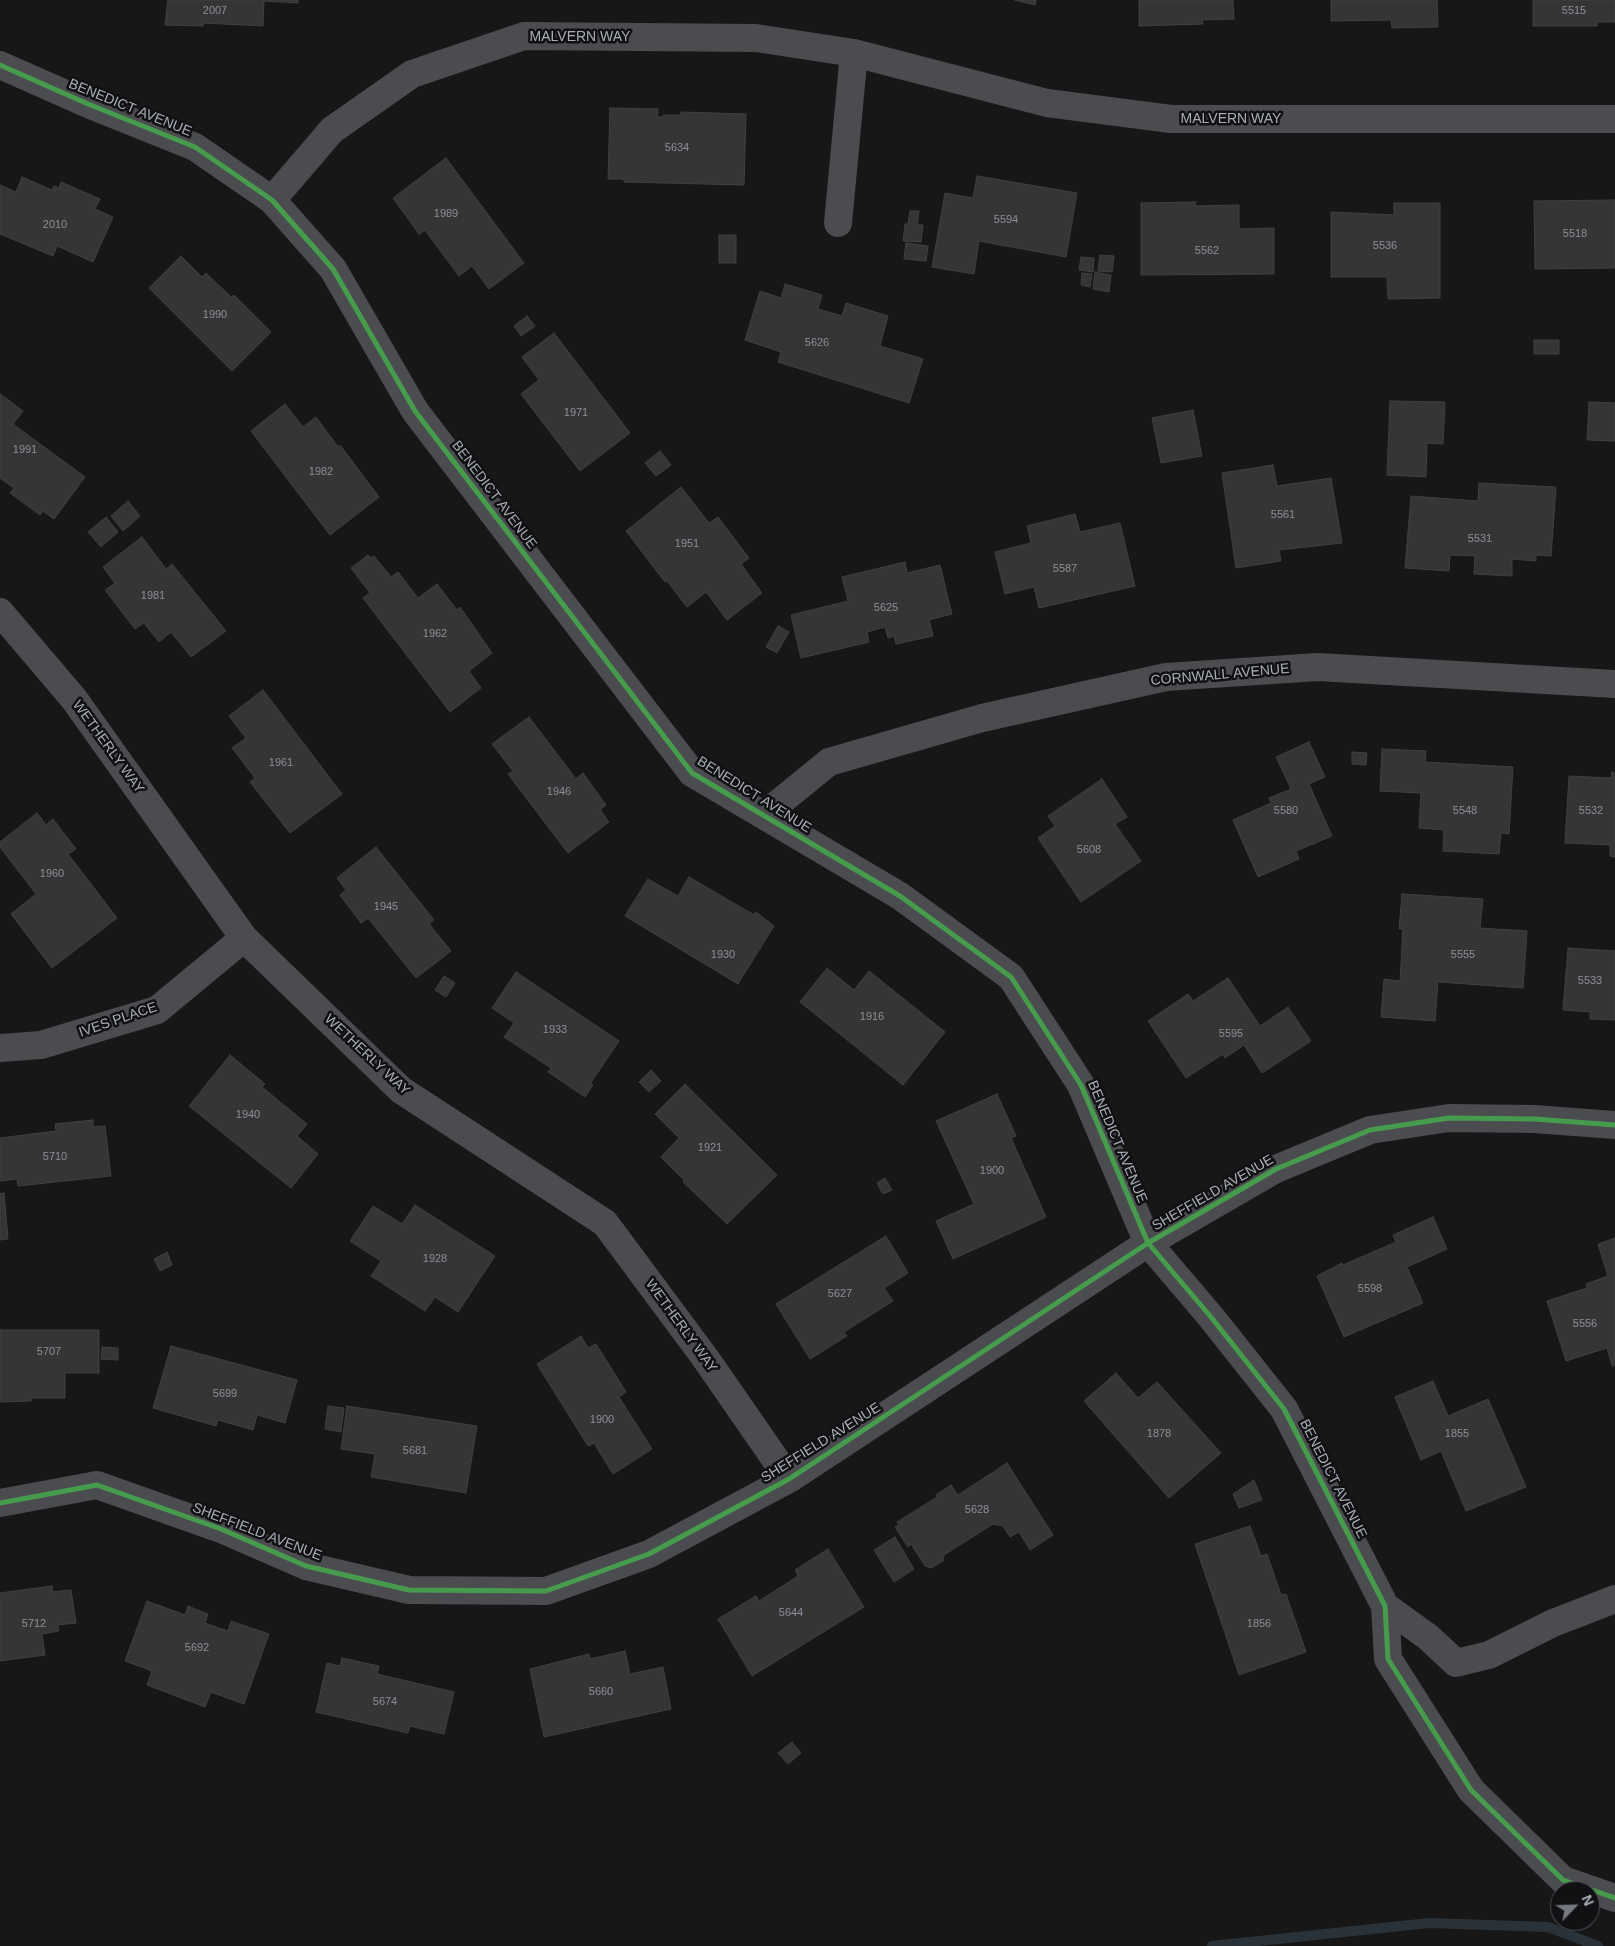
<!DOCTYPE html>
<html>
<head>
<meta charset="utf-8">
<style>
	body { margin:0 }
	#map { position:relative; width:1615px; height:1946px; overflow:hidden; background:#171717; font-family:Arial,sans-serif }
	canvas { display:block }
	.north { position:absolute; left:1550px; top:1881px; width:50px; height:50px; box-sizing:border-box; background:#111113; border:1px solid #4d4f55; border-radius:50%; rotate:66deg; font-size:14px; font-weight:700; line-height:20px; text-align:center; color:#a8adb8 }
	.north::after { content:''; display:block; margin:auto; width:18px; height:22px; background:#757880; clip-path:polygon(50% 0,100% 100%,50% 72%,0 100%) }
</style>
</head>
<body>
<div id="map">
<canvas width="1615" height="1946"></canvas>
<div class="north">N</div>
</div>
<script>
const g = document.querySelector('canvas').getContext('2d');
g.lineJoin = 'round';
const shape = rows => new Path2D(rows.map(r => 'M' + r).join(''));
function stroke(path, color, width, dash) { g.strokeStyle = color; g.lineWidth = width; g.lineCap = dash ? 'butt' : 'round'; g.setLineDash(dash || []); g.stroke(path); }
function fillPath(path, color) { g.fillStyle = color; g.fill(path, 'evenodd'); }
function label(font, color, halo, rows, align = 'center') {
  g.font = font + ' Arial,sans-serif'; g.lineWidth = 5; g.setLineDash([]); g.textBaseline = 'middle'; g.strokeStyle = halo; g.fillStyle = color; for (const [text, x, y, turn = 0] of rows) {
    g.save(); g.translate(x, y); g.rotate((+turn || 0) * Math.PI / 180); g.textAlign = isNaN(turn) ? turn : align; if (halo) g.strokeText(text, 0, 0); g.fillText(text, 0, 0); g.restore();
  }
}
const stream = shape([
	[1212,1946,1429,1923,1548,1927,1598,1946]
]);
const building = shape([
	[168,0,298,0,298,3,264,1,263,26,203,23,203,26,165,25,168,0],
	[1015,0,1036,0,1035,5,1015,0],
	[1139,0,1233,0,1234,19,1202,20,1203,24,1139,26,1139,0],
	[1331,0,1437,0,1438,27,1392,28,1391,20,1331,21,1331,0],
	[1533,0,1615,0,1615,22,1597,22,1597,26,1533,26,1533,0],
	[610,108,658,109,657,117,664,117,663,115,681,115,681,112,746,114,744,185,624,182,624,179,608,179,610,108],
	[446,158,524,263,489,289,472,266,459,276,425,230,419,234,393,198,446,158],
	[977,176,1077,193,1066,257,979,241,974,274,932,267,945,193,973,198,977,176],
	[22,177,52,190,54,186,59,188,61,182,100,199,95,209,113,217,93,262,57,246,53,256,0,234,0,185,16,192,22,177],
	[1615,200,1615,268,1535,269,1534,201,1615,200],
	[1196,202,1195,206,1239,205,1239,229,1274,228,1274,274,1141,275,1141,203,1196,202],
	[1394,203,1440,203,1440,298,1388,299,1387,277,1331,277,1331,212,1394,215,1394,203],
	[910,211,919,211,917,225,923,225,921,242,903,241,905,224,908,224,910,211],
	[719,235,736,235,736,263,719,263,719,235],
	[906,243,928,246,926,261,904,259,906,243],
	[1100,255,1114,256,1112,272,1098,271,1100,255],
	[181,256,202,277,206,273,231,297,234,295,271,332,232,371,149,288,181,256],
	[1081,257,1094,258,1093,272,1079,270,1081,257],
	[1095,272,1111,275,1109,292,1093,289,1095,272],
	[1082,273,1092,274,1090,287,1081,285,1082,273],
	[785,284,822,295,818,309,842,316,846,303,888,316,880,346,923,359,909,403,778,362,781,352,745,340,760,291,781,298,785,284],
	[527,316,535,326,521,336,514,326,527,316],
	[554,333,630,433,580,471,521,394,539,380,522,357,554,333],
	[1534,340,1559,340,1559,354,1534,354,1534,340],
	[0,394,23,411,13,424,85,477,54,519,43,511,40,515,10,493,14,488,0,478,0,394],
	[1390,401,1445,402,1443,444,1427,443,1426,477,1387,475,1390,401],
	[1589,402,1615,403,1615,441,1587,440,1589,402],
	[285,404,303,427,316,417,338,447,340,445,379,497,330,535,251,431,285,404],
	[1193,410,1202,456,1161,463,1152,418,1193,410],
	[660,451,671,465,656,476,645,463,660,451],
	[1273,465,1277,486,1331,478,1342,543,1279,550,1281,561,1236,568,1222,473,1273,465],
	[1479,483,1556,487,1551,556,1536,555,1536,561,1512,559,1512,576,1474,574,1475,556,1450,555,1449,571,1405,568,1411,496,1478,501,1479,483],
	[681,487,709,523,718,517,749,558,741,564,762,593,727,620,706,592,687,607,667,581,665,582,626,531,681,487],
	[128,501,140,516,123,531,111,516,128,501],
	[1075,514,1080,532,1120,523,1135,586,1039,608,1034,587,1005,594,995,552,1031,543,1027,526,1075,514],
	[106,517,118,532,101,547,88,532,106,517],
	[142,537,166,569,172,564,226,631,191,657,171,632,159,642,144,623,135,629,105,590,115,583,103,567,142,537],
	[368,555,371,558,374,556,391,577,398,572,418,598,437,584,457,610,460,607,492,653,469,671,481,688,450,712,363,598,370,593,351,568,368,555],
	[905,562,907,573,940,565,952,614,929,620,933,636,896,644,894,636,888,638,885,627,867,632,869,642,801,658,791,615,848,601,842,577,905,562],
	[778,626,789,632,777,653,766,647,778,626],
	[263,690,342,794,290,833,250,782,255,778,232,748,246,738,229,716,263,690],
	[529,717,576,779,583,773,606,805,600,810,609,822,568,853,508,774,513,771,492,744,529,717],
	[1309,742,1325,777,1309,784,1332,836,1296,851,1299,859,1258,877,1233,820,1271,803,1269,798,1291,789,1276,757,1309,742],
	[1382,749,1426,751,1425,762,1513,767,1509,834,1501,833,1499,854,1443,851,1444,830,1419,828,1421,793,1380,791,1382,749],
	[1352,752,1367,753,1366,765,1352,764,1352,752],
	[1612,772,1615,773,1615,857,1610,856,1610,845,1565,843,1569,776,1611,778,1612,772],
	[1102,779,1127,817,1115,824,1141,861,1081,902,1038,838,1055,826,1048,816,1102,779],
	[37,813,46,825,53,819,76,849,68,854,117,918,52,968,11,914,36,894,0,847,0,842,37,813],
	[376,847,434,920,429,924,451,951,416,978,368,918,361,923,340,895,346,890,337,878,376,847],
	[689,877,754,915,756,912,774,926,738,984,625,916,648,879,678,896,689,877],
	[1402,894,1483,899,1480,928,1527,931,1523,988,1438,982,1435,1021,1381,1017,1384,979,1400,981,1403,929,1399,929,1402,894],
	[1568,948,1615,951,1615,1020,1590,1019,1590,1012,1563,1010,1568,948],
	[827,968,854,990,869,971,945,1032,903,1085,800,1002,827,968],
	[516,972,619,1041,590,1084,593,1085,585,1097,548,1072,551,1068,504,1037,514,1023,492,1008,516,972],
	[444,976,455,983,446,997,435,990,444,976],
	[1228,978,1260,1026,1288,1007,1311,1041,1262,1073,1244,1045,1225,1058,1223,1054,1186,1078,1148,1021,1188,994,1193,1001,1228,978],
	[230,1055,265,1084,262,1087,307,1124,297,1136,318,1154,291,1188,189,1106,230,1055],
	[651,1070,661,1081,649,1092,639,1082,651,1070],
	[685,1084,777,1175,727,1224,683,1182,685,1181,661,1157,679,1138,655,1114,685,1084],
	[997,1094,1016,1136,1011,1138,1046,1217,953,1259,936,1221,974,1204,936,1121,997,1094],
	[93,1120,93,1127,105,1126,111,1176,18,1186,17,1179,0,1181,0,1138,56,1131,55,1124,93,1120],
	[885,1178,892,1190,883,1194,877,1183,885,1178],
	[4,1193,8,1239,0,1240,0,1194,4,1193],
	[415,1205,495,1256,458,1312,435,1297,425,1311,371,1276,381,1261,350,1241,373,1206,402,1224,415,1205],
	[1433,1217,1447,1249,1407,1267,1423,1303,1344,1337,1317,1276,1342,1263,1343,1265,1396,1242,1393,1235,1433,1217],
	[886,1236,908,1273,884,1288,893,1301,844,1332,847,1336,810,1359,776,1304,886,1236],
	[1615,1238,1615,1365,1612,1366,1607,1348,1566,1361,1547,1301,1587,1288,1586,1284,1608,1276,1598,1244,1615,1238],
	[167,1252,172,1265,160,1271,154,1259,167,1252],
	[0,1330,99,1330,99,1373,65,1373,65,1398,32,1398,31,1401,0,1402,0,1330],
	[581,1336,588,1348,596,1344,626,1392,619,1397,652,1449,613,1474,594,1443,588,1446,537,1364,581,1336],
	[171,1346,297,1380,285,1423,257,1415,253,1430,218,1420,216,1426,153,1408,171,1346],
	[102,1347,118,1348,118,1360,101,1359,102,1347],
	[1116,1373,1138,1398,1157,1382,1221,1453,1169,1498,1084,1401,1116,1373],
	[1433,1381,1448,1416,1488,1399,1526,1487,1466,1511,1441,1451,1421,1460,1395,1397,1433,1381],
	[328,1406,344,1408,341,1432,325,1429,328,1406],
	[347,1406,477,1426,466,1493,371,1477,375,1454,341,1449,347,1406],
	[1007,1463,1053,1535,1030,1550,1019,1532,1010,1537,1003,1526,993,1524,944,1555,943,1561,931,1568,925,1566,911,1544,908,1547,895,1527,899,1525,897,1522,937,1497,936,1495,951,1485,958,1495,1007,1463],
	[1254,1480,1262,1500,1239,1508,1233,1494,1254,1480],
	[1250,1526,1261,1556,1267,1554,1281,1595,1286,1594,1306,1652,1239,1675,1195,1544,1250,1526],
	[895,1537,914,1569,894,1582,874,1550,895,1537],
	[828,1549,864,1607,752,1676,718,1619,756,1596,759,1601,798,1576,795,1570,828,1549],
	[52,1586,52,1592,71,1590,76,1623,58,1625,59,1631,42,1634,45,1655,0,1661,0,1593,52,1586],
	[147,1601,185,1615,188,1606,208,1614,205,1623,228,1631,231,1621,269,1634,244,1704,211,1692,205,1707,147,1685,152,1671,125,1661,147,1601],
	[625,1651,630,1674,663,1667,671,1709,544,1737,530,1669,589,1654,590,1659,625,1651],
	[342,1658,379,1666,377,1674,454,1692,444,1734,410,1726,408,1733,316,1712,327,1663,340,1666,342,1658],
	[792,1742,801,1753,788,1764,778,1753,792,1742]
]);
const minor = shape([
	[0,65,88,104,195,147,272,200,333,269,415,411,692,773,900,896,1011,977,1081,1085,1148,1243,1211,1317,1284,1409,1385,1606,1388,1659,1471,1790,1563,1880,1615,1898],
	[272,200,332,130,412,74,524,36,756,38,854,53,1047,103,1171,119,1615,119],
	[838,223,854,53],
	[0,612,74,699,244,938,401,1090,605,1223,706,1359,789,1479],
	[764,815,829,762,982,718,1166,677,1318,667,1615,684],
	[0,1048,41,1045,157,1010,244,938],
	[0,1503,97,1485,221,1529,306,1566,409,1590,546,1591,649,1554,789,1479,1148,1243,1276,1169,1370,1130,1449,1118,1534,1119,1615,1125],
	[1385,1606,1428,1637,1456,1663,1489,1655,1553,1623,1615,1599]
]);
const cycleway = shape([
	[0,65,88,104,195,147,272,200,333,269,415,411,692,773,900,896,1011,977,1081,1085,1148,1243,1211,1317,1284,1409,1385,1606,1388,1659,1471,1790,1563,1880,1615,1898],
	[0,1503,97,1485,221,1529,306,1566,409,1590,546,1591,649,1554,789,1479,1148,1243,1276,1169,1370,1130,1449,1118,1534,1119,1615,1125]
]);
const numberNames = [
	["2007",215,11],
	["5515",1574,11],
	["5634",677,148],
	["1989",446,214],
	["5594",1006,220],
	["2010",55,225],
	["5518",1575,234],
	["5536",1385,246],
	["5562",1207,251],
	["1990",215,315],
	["5626",817,343],
	["1971",576,413],
	["1991",25,450],
	["1982",321,472],
	["5561",1283,515],
	["5531",1480,539],
	["1951",687,544],
	["5587",1065,569],
	["1981",153,596],
	["5625",886,608],
	["1962",435,634],
	["1961",281,763],
	["1946",559,792],
	["5580",1286,811],
	["5548",1465,811],
	["5532",1591,811],
	["5608",1089,850],
	["1960",52,874],
	["1945",386,907],
	["1930",723,955],
	["5555",1463,955],
	["5533",1590,981],
	["1916",872,1017],
	["1933",555,1030],
	["5595",1231,1034],
	["1940",248,1115],
	["1921",710,1148],
	["5710",55,1157],
	["1900",992,1171],
	["1928",435,1259],
	["5598",1370,1289],
	["5627",840,1294],
	["5556",1585,1324],
	["5707",49,1352],
	["5699",225,1394],
	["1900",602,1420],
	["1878",1159,1434],
	["1855",1457,1434],
	["5681",415,1451],
	["5628",977,1510],
	["5644",791,1613],
	["5712",34,1624],
	["1856",1259,1624],
	["5692",197,1648],
	["5660",601,1692],
	["5674",385,1702]
];
const streetNames = [
	["MALVERN WAY",580,37],
	["BENEDICT AVENUE",130,108,22],
	["MALVERN WAY",1231,119],
	["BENEDICT AVENUE",494,495,53],
	["CORNWALL AVENUE",1220,675,-5],
	["WETHERLY WAY",108,747,54],
	["BENEDICT AVENUE",754,795,32],
	["IVES PLACE",118,1020,-19],
	["WETHERLY WAY",367,1055,43],
	["BENEDICT AVENUE",1117,1142,67],
	["SHEFFIELD AVENUE",1213,1193,-30],
	["WETHERLY WAY",681,1326,54],
	["SHEFFIELD AVENUE",821,1443,-32],
	["BENEDICT AVENUE",1333,1479,63],
	["SHEFFIELD AVENUE",257,1532,21]
];
stroke(stream, '#2a3239', 10);
fillPath(building, '#353536');
stroke(building, '#3f4043', 1);
stroke(minor, '#4b4c50', 28);
stroke(cycleway, '#469c4c', 5);
label('11px', '#8b8f98', null, numberNames);
label('14px', '#a8adb8', '#111113', streetNames);
</script>
</body>
</html>
